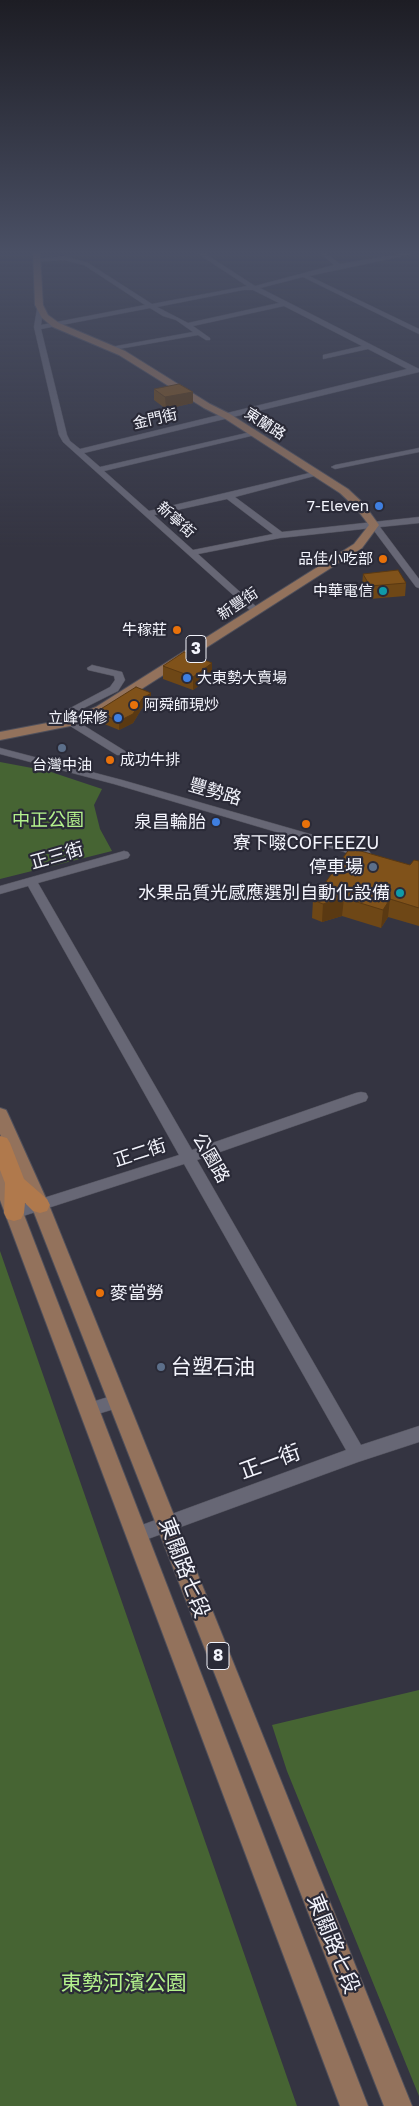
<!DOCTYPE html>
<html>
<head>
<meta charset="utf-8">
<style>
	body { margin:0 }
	canvas { display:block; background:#343441 }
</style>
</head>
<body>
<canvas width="419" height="2106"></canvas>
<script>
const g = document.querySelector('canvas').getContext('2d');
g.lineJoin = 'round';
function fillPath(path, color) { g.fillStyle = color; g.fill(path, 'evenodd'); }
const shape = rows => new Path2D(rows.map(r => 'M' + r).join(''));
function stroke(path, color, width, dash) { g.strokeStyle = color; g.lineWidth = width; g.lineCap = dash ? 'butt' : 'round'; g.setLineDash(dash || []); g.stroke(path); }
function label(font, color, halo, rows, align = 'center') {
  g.font = font + ' "Golos Text","Noto Sans TC",sans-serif'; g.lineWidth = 4.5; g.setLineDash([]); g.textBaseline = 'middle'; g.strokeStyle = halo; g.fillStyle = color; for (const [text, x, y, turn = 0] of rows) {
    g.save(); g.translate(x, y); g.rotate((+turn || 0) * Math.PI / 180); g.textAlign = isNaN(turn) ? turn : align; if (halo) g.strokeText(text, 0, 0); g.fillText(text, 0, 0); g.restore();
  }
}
const green = shape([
	[0,762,48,771,102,789,94,805,100,829,112,851,0,879],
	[0,1251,83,1490,297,2106,0,2106],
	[419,1690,419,2096,287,1771,272,1725]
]);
const minor = shape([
	[197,253,204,253,255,286,334,265,320,253,326,253,340,264,405,253,417,253,309,276,419,329,419,334,303,277,260,288,419,369,419,372,84,453,100,467,255,431,255,435,104,471,149,511,318,471,318,475,235,497,282,532,419,517,419,523,380,527,419,579,419,588,416,587,372,528,280,538,198,554,260,610,258,612,252,612,63,442,59,435,34,327,37,309,40,307,43,309,41,325,145,305,84,265,64,260,35,262,33,259,64,256,88,263,152,304,247,286,197,253],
	[243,290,253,290,279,303,188,323,157,307,243,290],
	[284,306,362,346,323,355,323,359,368,349,407,369,80,449,70,441,67,435,41,329,150,308,163,316,176,320,193,332,111,347,109,348,113,350,198,335,206,340,210,340,210,338,193,326,284,306],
	[227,499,273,534,193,550,154,515,227,499],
	[419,448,419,452,335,469,331,467,335,465,419,448],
	[92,665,122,672,125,680,118,691,70,715,75,720,125,751,126,753,125,755,117,755,67,724,59,714,110,687,115,680,114,676,88,670,87,668,92,665],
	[0,748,122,780,369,851,371,854,369,857,361,857,114,784,0,754,0,748],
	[124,851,128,852,130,855,128,858,38,883,192,1150,356,1093,361,1092,366,1093,368,1097,366,1101,197,1160,361,1445,419,1426,419,1442,358,1462,137,1543,131,1541,128,1535,131,1529,346,1450,184,1164,14,1219,9,1217,6,1213,9,1209,179,1155,28,886,0,894,0,886,124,851],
	[118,1394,124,1396,127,1401,124,1406,88,1417,82,1415,79,1410,82,1405,118,1394]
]);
const major = shape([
	[33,253,40,253,43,305,48,315,59,323,125,351,210,404,230,414,348,489,363,503,379,525,362,548,104,713,75,725,0,740,0,732,68,719,96,707,354,544,369,525,355,507,340,493,224,418,204,408,119,355,53,327,42,318,35,305,33,253],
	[0,1108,6,1110,8,1114,49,1205,412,2106,384,2106,31,1205,0,1134,0,1108],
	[0,1169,6,1171,9,1176,368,2106,340,2106,0,1200,0,1169]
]);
const highway = shape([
	[0,1136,7,1138,10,1143,24,1179,47,1199,50,1205,47,1211,40,1213,33,1211,25,1203,24,1213,21,1219,14,1221,7,1219,4,1213,5,1183,0,1170,0,1136]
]);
const wall = shape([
	[154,389,193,392,193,403,166,409,154,400],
	[363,574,406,583,405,596,369,599,362,586],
	[163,666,212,676,193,690,163,679],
	[151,702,142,708,133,723,119,730,97,721,96,712],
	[419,861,419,926,388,917,381,928,342,916,322,922,312,918,313,900,410,865]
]);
const shadedWall = shape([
	[193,392,193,403,166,409,165,397],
	[212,663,212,676,193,690,193,677],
	[151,693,151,702,142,708,133,723,119,730,119,721,142,699],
	[344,898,342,916,322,922,323,904],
	[390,899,388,917,381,928,383,910]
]);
const building = shape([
	[179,384,193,392,165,397,154,389,179,384],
	[398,570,406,583,370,586,363,574,398,570],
	[184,652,212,663,193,677,163,666,184,652],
	[136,687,151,693,142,699,133,714,119,721,96,712,136,687],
	[350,848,410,865,414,860,419,861,419,908,390,899,383,910,344,898,323,904,313,900,350,848]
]);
const markers = [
	[379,506,5,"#3f7fe0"],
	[383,559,5,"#e8710a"],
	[383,591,5,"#0f9aa8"],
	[177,630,5,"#e8710a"],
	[187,678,5,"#3f7fe0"],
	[134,705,5,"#e8710a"],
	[118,718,5,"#3f7fe0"],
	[62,748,5,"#5c6f8a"],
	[110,760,5,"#e8710a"],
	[216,822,5,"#3f7fe0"],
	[306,824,5,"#e8710a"],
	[373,867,5,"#5c6f8a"],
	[400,893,5,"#0f9aa8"],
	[100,1293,5,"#e8710a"],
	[161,1367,5,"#5c6f8a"]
];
const farStreetnames = [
	["金門街",155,419,-13],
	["東蘭路",265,424,33],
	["新寧街",176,520,42],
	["新豐街",238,604,-34]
];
const farPoinames = [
	["7-Eleven",369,506],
	["品佳小吃部",373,559],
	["中華電信",373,591],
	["牛稼莊",167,630],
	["大東勢大賣場",197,678,"left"],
	["阿舜師現炒",144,705,"left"],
	["立峰保修",108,718],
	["成功牛排",120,760,"left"],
	["台灣中油",62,765,"center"]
];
const shields = [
	[196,649,20],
	[218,1656,22]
];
const shieldNames = [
	["3",196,649],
	["8",218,1656]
];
const streetNames = [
	["豐勢路",215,792,16],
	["正三街",57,856,-16],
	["正二街",140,1153,-18],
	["公園路",211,1158,60]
];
const parkNames = [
	["中正公園",48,820]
];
const poiNames = [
	["泉昌輪胎",206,822],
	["寮下啜COFFEEZU",306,843,"center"],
	["停車場",363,867],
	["水果品質光感應選別自動化設備",390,893],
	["麥當勞",110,1293,"left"]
];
const nearPoinames = [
	["台塑石油",171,1367]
];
const nearStreetnames = [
	["正一街",270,1462,-20],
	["東關路七段",184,1568,69],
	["東關路七段",333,1944,68]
];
const nearParknames = [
	["東勢河濱公園",124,1983]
];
fillPath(green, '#466433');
stroke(minor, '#50505b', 1);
stroke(major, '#50505b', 2);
stroke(highway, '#50505b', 1);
fillPath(minor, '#676775');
fillPath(major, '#93725c');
fillPath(highway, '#b0794c');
fillPath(wall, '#6e4716');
fillPath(shadedWall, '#5a3912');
fillPath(building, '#80521a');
stroke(building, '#5a3912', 1);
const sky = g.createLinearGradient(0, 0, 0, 548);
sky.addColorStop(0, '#1d1d24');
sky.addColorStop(0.46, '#4a5065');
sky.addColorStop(1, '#4a506500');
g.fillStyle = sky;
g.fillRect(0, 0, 419, 548);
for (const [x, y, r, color] of markers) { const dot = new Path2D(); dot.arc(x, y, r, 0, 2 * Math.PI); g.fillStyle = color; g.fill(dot); stroke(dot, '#2a2a37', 2); }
label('15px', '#f3f4fc', '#2a2a37', farStreetnames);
label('15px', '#f3f4fc', '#2a2a37', farPoinames, 'right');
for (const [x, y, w] of shields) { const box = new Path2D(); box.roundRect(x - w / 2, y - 13.5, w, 27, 4); g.fillStyle = '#2a2a37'; g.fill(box); stroke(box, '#f3f4fc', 1); }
label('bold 16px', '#f3f4fc', null, shieldNames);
label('18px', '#f3f4fc', '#2a2a37', streetNames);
label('18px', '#b3f18c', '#2a2a37', parkNames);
label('18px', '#f3f4fc', '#2a2a37', poiNames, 'right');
label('21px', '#f3f4fc', '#2a2a37', nearPoinames, 'left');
label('21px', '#f3f4fc', '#2a2a37', nearStreetnames);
label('21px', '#b3f18c', '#2a2a37', nearParknames);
</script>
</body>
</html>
